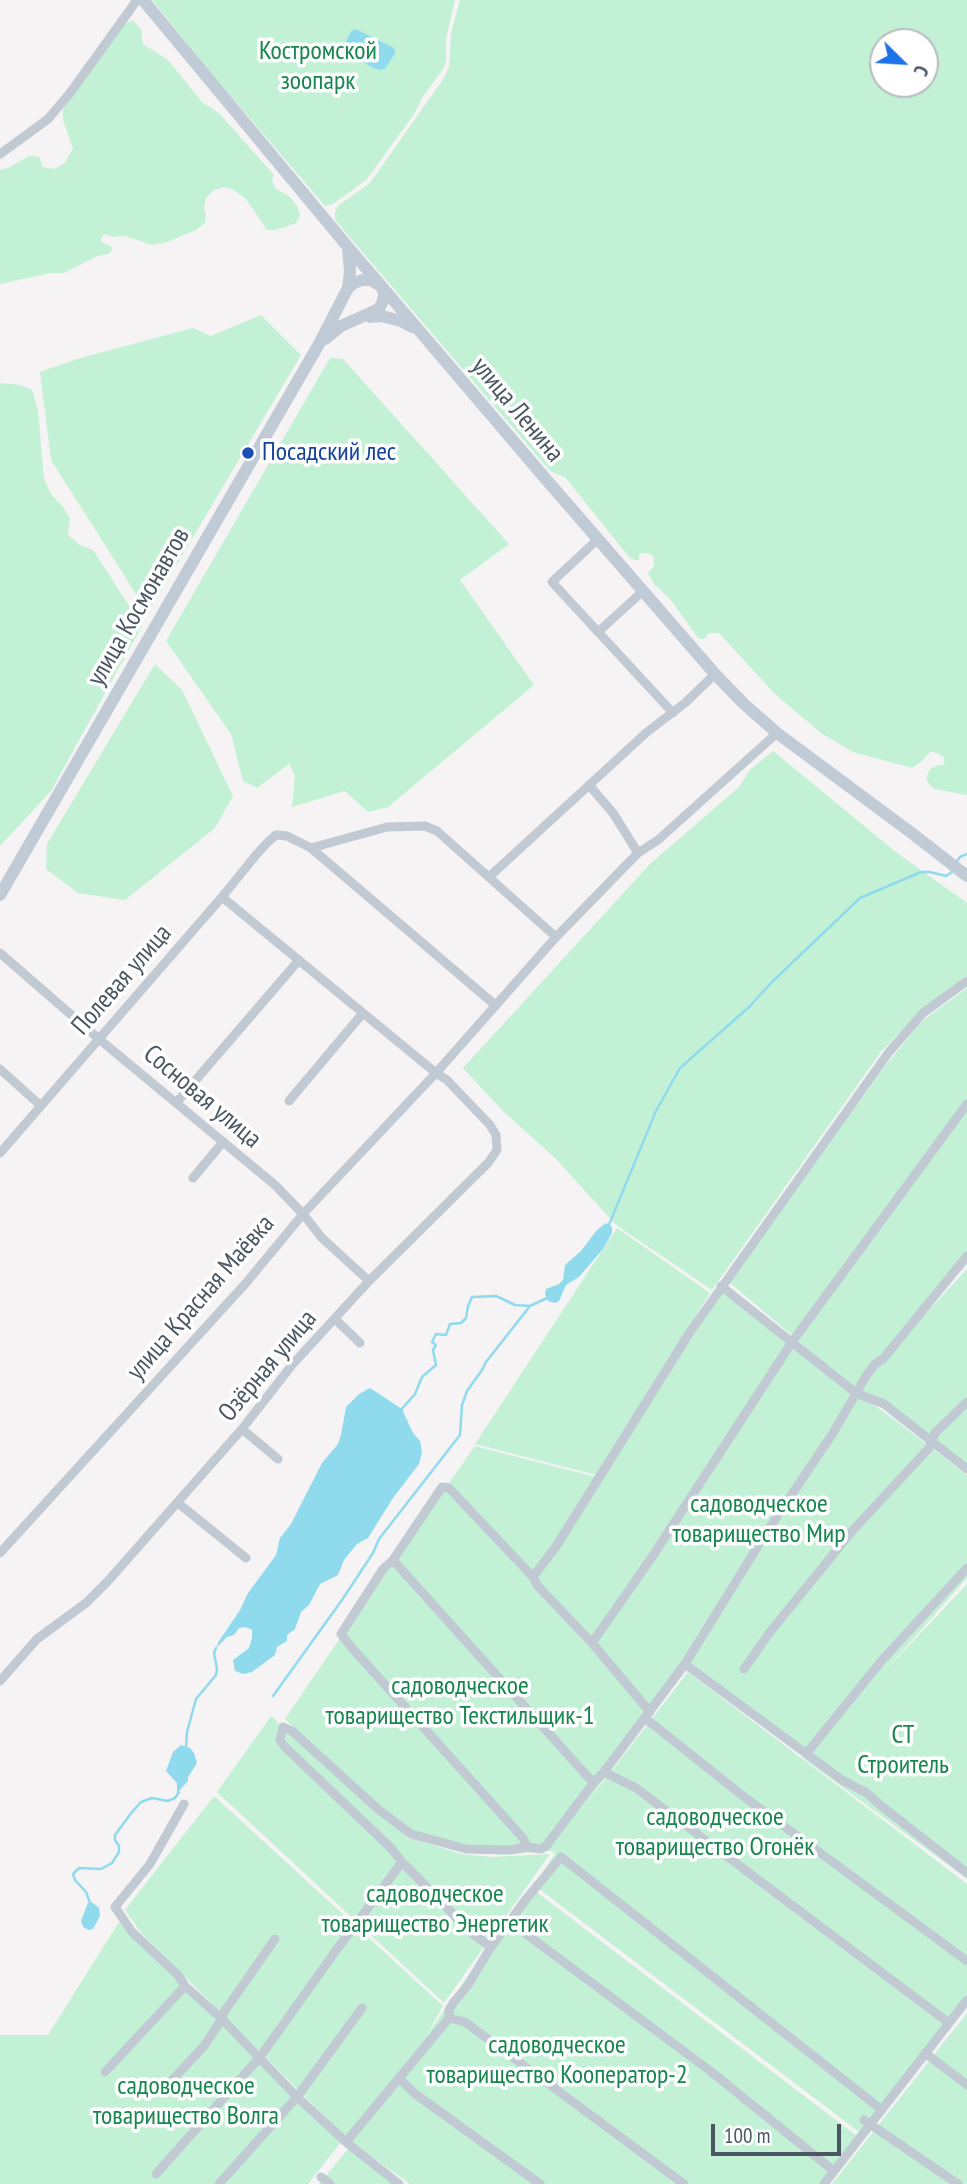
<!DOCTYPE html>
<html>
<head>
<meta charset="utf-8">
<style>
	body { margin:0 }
	#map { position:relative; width:967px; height:2184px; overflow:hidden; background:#f5f3f3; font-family:"PT Sans Narrow",sans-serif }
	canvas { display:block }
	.north { position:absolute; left:869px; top:28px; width:70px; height:70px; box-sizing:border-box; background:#fff; border:2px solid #b7bbc0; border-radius:50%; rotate:114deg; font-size:19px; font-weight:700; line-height:28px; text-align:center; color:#4a5661 }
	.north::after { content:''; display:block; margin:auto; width:24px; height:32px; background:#1a73e8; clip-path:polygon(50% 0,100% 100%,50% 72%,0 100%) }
	.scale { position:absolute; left:711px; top:2124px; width:130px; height:32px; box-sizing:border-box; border:4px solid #4a5661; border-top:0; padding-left:9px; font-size:21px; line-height:24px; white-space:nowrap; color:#4a5661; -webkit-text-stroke:5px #fff; paint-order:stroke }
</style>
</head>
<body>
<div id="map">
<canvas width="967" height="2184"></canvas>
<div class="north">С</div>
<div class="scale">100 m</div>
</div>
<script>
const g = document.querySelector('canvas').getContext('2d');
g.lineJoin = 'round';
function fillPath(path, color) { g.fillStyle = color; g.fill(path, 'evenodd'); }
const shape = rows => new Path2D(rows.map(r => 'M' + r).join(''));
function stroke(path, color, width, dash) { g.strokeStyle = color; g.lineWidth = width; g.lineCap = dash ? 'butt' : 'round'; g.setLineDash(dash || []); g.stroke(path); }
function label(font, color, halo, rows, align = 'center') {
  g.font = font + ' "PT Sans Narrow",sans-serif'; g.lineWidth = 7; g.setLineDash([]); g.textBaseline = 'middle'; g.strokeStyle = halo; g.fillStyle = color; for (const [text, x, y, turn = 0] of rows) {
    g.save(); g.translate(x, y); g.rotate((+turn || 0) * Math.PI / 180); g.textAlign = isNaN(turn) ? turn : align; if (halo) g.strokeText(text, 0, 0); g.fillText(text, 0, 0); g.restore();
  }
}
const green = shape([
	[152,0,455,0,446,39,446,62,443,69,424,95,412,117,366,180,333,204,325,206,212,74],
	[460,0,967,0,967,795,934,789,929,784,926,778,930,769,938,765,943,765,945,761,943,756,931,751,922,761,912,768,853,752,821,733,775,694,719,633,709,633,704,639,699,639,670,599,654,584,648,573,654,566,653,556,648,553,642,553,639,555,639,560,635,560,629,557,565,477,550,471,335,220,335,212,339,205,370,183,444,78,449,67,451,33],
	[925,42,925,84,883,84,883,42],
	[133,20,141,30,143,44,168,60,203,103,219,113,274,175,272,181,276,189,289,196,297,206,300,215,296,223,276,230,267,230,246,199,232,189,225,187,214,190,206,198,204,208,206,216,205,223,196,230,167,242,152,245,125,236,113,237,105,234,101,239,101,242,111,246,112,250,109,254,97,256,64,273,50,273,0,284,0,170,8,168,29,156,39,157,43,167,54,169,65,163,73,148,64,123,62,112,73,91,124,24],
	[261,315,301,355,148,613,51,460,40,372,77,359,193,328,211,336],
	[330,358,343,359,509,544,460,580,534,685,388,807,368,812,345,791,292,807,295,775,289,764,257,788,243,781,231,734,166,641],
	[0,383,20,385,32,390,38,410,44,479,51,494,63,507,70,518,68,535,80,545,93,550,142,626,51,791,0,846],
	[155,664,182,690,233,796,215,828,125,900,78,893,46,869,47,844],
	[773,751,897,853,967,903,967,975,919,1012,880,1053,712,1290,616,1225,556,1159,503,1111,463,1068,650,864,739,787,750,770],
	[967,988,967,1264,854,1388,729,1282,886,1065,922,1021],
	[617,1228,710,1293,620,1439,721,1291,827,1373,895,1420,967,1475,967,1578,884,1672,967,1584,967,1879,804,1759,809,1753,691,1663,648,1711,651,1715,582,1809,688,1672,967,1884,967,1994,886,2104,859,2132,534,1885,555,1854,552,1851,499,1855,403,1833,407,1837,461,1854,493,1857,550,1854,444,2003,217,1792,271,1716,374,1806,285,1719,446,1482,454,1490,449,1483,475,1446,596,1477,596,1475,475,1444],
	[967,1269,967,1469,856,1389],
	[214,1796,443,2006,426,2036,530,1887,862,2140,830,2184,410,2184,352,2142,405,2066,345,2137,142,1934,125,1910],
	[119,1922,341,2142,308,2184,0,2184,0,2035,48,2035],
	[967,2013,967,2184,832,2184],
	[348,2149,396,2184,319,2184]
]);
const water = shape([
	[356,29,394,48,395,53,385,69,379,70,371,67,346,50,344,46,351,31],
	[606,1223,612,1227,612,1233,603,1249,579,1277,566,1285,559,1301,555,1303,548,1301,545,1294,546,1289,559,1284,563,1280,565,1265,581,1251,597,1230],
	[370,1388,402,1409,413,1433,420,1441,422,1452,419,1464,393,1498,368,1538,357,1544,344,1560,338,1575,320,1584,309,1605,301,1612,295,1629,287,1635,287,1641,277,1647,275,1655,252,1672,243,1674,235,1671,233,1660,249,1648,252,1638,252,1630,246,1627,239,1628,234,1635,227,1637,216,1648,219,1641,240,1610,248,1593,276,1555,280,1538,291,1524,322,1463,338,1444,341,1435,346,1407,359,1394],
	[181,1745,190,1748,194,1753,197,1763,188,1777,188,1781,177,1793,177,1783,166,1771,173,1752],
	[89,1900,99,1908,100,1916,93,1929,89,1930,83,1927,81,1921]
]);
const stream = shape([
	[957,861,960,857,967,854],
	[608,1227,656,1111,680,1068,749,1007,772,982,860,898,921,872,930,872,946,876,952,872],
	[400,1411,415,1394,422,1377,436,1365,433,1350,436,1345,432,1342,436,1334,446,1335,450,1324,461,1323,466,1318,468,1306,472,1297,496,1296,515,1305,530,1306,547,1298],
	[273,1696,342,1600,373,1553,379,1539,460,1435,462,1405,467,1391,482,1370,486,1362,530,1306],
	[186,1747,187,1732,196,1699,216,1675,217,1669,214,1653,216,1648],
	[89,1900,86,1892,75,1880,73,1874,79,1868,101,1869,112,1863,119,1852,119,1846,115,1840,115,1835,132,1812,141,1802,152,1798,168,1801,175,1798,179,1792]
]);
const street = shape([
	[0,154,48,119,70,93,137,0],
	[598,539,552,582,673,713],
	[598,632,643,591],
	[589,785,613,813,638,853],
	[311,848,387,827,425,826,437,831,556,937],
	[489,877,647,732,685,703,715,674],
	[0,953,99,1039,275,1185,303,1214,322,1238,369,1281],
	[0,1069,41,1106],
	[289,1101,363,1013],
	[176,1103,299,960],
	[0,1153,222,897,256,855,269,841,276,835,287,836,311,848,494,1004],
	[193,1178,223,1142],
	[721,1286,856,1393,884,1404,967,1469],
	[335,1319,360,1343],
	[242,1429,278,1459],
	[178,1503,246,1558],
	[0,1553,246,1283,303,1214,436,1073,556,937,638,853,658,840,777,733],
	[393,1560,588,1777,594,1782],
	[533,1577,557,1545,690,1332,889,1052,923,1013,967,981],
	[592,1643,652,1557,792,1342,967,1104],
	[685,1664,842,1780,867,1793,879,1804,967,1873],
	[744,1669,770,1632,853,1530,929,1448,935,1433,967,1402],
	[0,1681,37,1639,86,1603,108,1581,242,1429,292,1365,369,1281,488,1163,497,1150,496,1135,490,1125,447,1080,436,1073,222,897],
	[645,1718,743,1796,967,1961],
	[806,1754,883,1659,967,1568],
	[604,1772,636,1788,949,2023],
	[184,1804,150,1864,115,1907,132,1932,178,1975,185,1986,222,2019,297,2097,346,2142,399,2184],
	[527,1847,523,1838,352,1648,341,1634,383,1569,393,1560,442,1487,449,1488,533,1577,537,1585,592,1643,650,1712],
	[510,1922,709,2070,834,2171],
	[491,1947,473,1934,402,1862,391,1848,285,1747,280,1740,283,1727,292,1731,379,1810,411,1834,466,1849,510,1850,527,1847,541,1849,546,1846,594,1782,604,1772,685,1664,766,1533,833,1433,866,1376,875,1364,883,1359,967,1256],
	[449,2018,465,2022,684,2184],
	[925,2053,967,2085],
	[105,2072,185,1986],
	[400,2079,414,2093,540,2184],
	[162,2091,204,2046,222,2019,224,2012,275,1939],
	[864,2120,958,2184],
	[346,2142,449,2018,449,2010,454,2002,468,1985,491,1947,527,1898,561,1857,882,2110],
	[156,2174,260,2057,337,1949,402,1862],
	[321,2177,330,2184],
	[219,2184,297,2097,362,2008],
	[824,2184,967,2000]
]);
const secondary = shape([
	[143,0,348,247,544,477,715,674,744,704,777,733,913,834,967,876],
	[370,317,382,316,401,321,412,327],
	[325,339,341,326,379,309,383,301,384,293,381,286,371,280,362,280,354,283,348,288],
	[0,895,319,344,348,288,350,272,348,247]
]);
const markers = [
	[248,453,7,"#1a4fb4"]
];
const parkNames = [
	["Костромской",318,52],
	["зоопарк",318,82],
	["садоводческое",759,1505],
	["товарищество Мир",759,1535],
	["садоводческое",460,1687],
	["товарищество Текстильщик-1",460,1717],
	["СТ",903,1736],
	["Строитель",903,1766],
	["садоводческое",715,1818],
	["товарищество Огонёк",715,1848],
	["садоводческое",435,1895],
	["товарищество Энергетик",435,1925],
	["садоводческое",557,2046],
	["товарищество Кооператор-2",557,2076],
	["садоводческое",186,2087],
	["товарищество Волга",186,2117]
];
const streetNames = [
	["улица Ленина",517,410,50],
	["улица Космонавтов",139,607,-60],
	["Полевая улица",122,980,-49],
	["Сосновая улица",202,1097,40],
	["улица Красная Маёвка",201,1298,-49],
	["Озёрная улица",268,1366,-50]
];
const transitNames = [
	["Посадский лес",262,453]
];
fillPath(green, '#c3f1d5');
fillPath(water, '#90daee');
stroke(stream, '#90daee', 2.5);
stroke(street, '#c1cad2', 9);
stroke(secondary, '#c1cbd6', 12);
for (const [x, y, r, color] of markers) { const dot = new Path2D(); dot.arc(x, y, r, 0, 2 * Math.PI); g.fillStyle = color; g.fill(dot); stroke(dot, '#fff', 2.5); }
label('26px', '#17864f', '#fff', parkNames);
label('26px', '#4a5661', '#fff', streetNames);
label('26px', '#164399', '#fff', transitNames, 'left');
</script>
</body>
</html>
